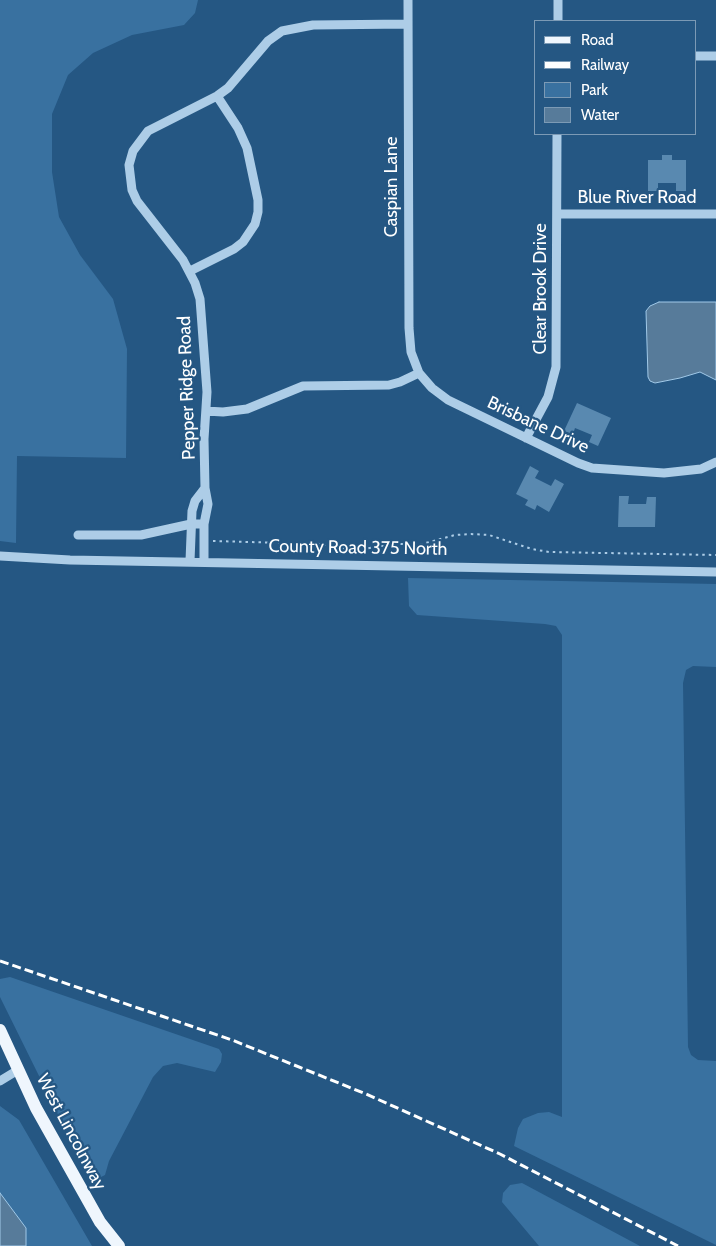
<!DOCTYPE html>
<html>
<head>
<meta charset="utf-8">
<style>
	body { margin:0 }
	#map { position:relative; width:716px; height:1246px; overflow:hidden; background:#255783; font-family:Cabin,sans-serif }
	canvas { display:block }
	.legend { position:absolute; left:534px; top:20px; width:162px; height:115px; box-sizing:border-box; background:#255783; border:1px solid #7c9ab5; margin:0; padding:6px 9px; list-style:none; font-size:15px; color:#fff }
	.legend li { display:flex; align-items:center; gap:10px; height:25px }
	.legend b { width:25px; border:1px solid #7c9ab5 }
</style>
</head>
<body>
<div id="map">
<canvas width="716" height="1246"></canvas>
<ul class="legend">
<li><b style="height:6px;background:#eff6fd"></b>Road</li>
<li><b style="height:6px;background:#fff"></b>Railway</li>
<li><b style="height:14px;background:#3971a0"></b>Park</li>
<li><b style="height:14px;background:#577b9a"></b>Water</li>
</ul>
</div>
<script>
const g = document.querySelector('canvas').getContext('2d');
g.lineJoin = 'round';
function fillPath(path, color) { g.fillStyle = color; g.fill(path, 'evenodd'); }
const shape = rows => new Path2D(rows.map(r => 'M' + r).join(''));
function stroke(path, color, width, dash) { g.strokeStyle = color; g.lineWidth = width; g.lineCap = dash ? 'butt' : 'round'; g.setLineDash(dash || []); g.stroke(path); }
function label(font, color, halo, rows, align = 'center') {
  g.font = font + ' Cabin,sans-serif'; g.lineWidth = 4.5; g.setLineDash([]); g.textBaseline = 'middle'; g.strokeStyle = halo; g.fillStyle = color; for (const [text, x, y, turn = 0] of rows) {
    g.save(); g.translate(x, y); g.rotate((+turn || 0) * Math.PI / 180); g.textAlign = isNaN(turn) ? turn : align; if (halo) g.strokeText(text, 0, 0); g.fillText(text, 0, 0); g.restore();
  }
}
const green = shape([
	[0,0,198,0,195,13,184,25,132,35,93,53,68,75,52,114,52,172,59,217,80,255,113,299,127,349,126,458,17,456,16,543,0,541],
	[408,578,716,584,716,667,693,666,686,670,683,683,688,1047,691,1055,698,1060,716,1061,716,1245,514,1146,518,1128,523,1119,538,1113,549,1112,562,1117,562,635,556,626,545,624,417,615,409,606],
	[10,977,219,1049,222,1054,221,1062,215,1072,177,1063,163,1066,153,1077,109,1161,105,1175,99,1178,87,1173,0,997,0,979],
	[0,1106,19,1120,92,1246,26,1246,26,1228,0,1193],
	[522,1183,640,1246,539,1246,502,1202,503,1193,510,1185]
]);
const water = shape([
	[659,302,716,302,716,380,700,372,680,378,655,383,650,381,648,377,646,311,650,306,659,302],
	[0,1193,26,1228,26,1246,0,1246,0,1193]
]);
const building = shape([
	[662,155,672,155,672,160,686,160,686,191,676,191,676,183,658,183,658,191,648,191,648,160,662,160],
	[577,403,611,418,598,446,589,442,592,435,575,428,573,434,564,431],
	[530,466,539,471,535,478,551,486,555,479,564,484,549,512,537,505,535,510,525,505,528,500,516,494],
	[619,496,629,496,628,504,646,504,647,497,656,497,655,527,618,527]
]);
const path = shape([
	[213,541,322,544,347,549,364,549,392,544,422,544,455,535,471,534,489,535,532,549,549,552,716,555]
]);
const minor = shape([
	[408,0,409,328,411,352,419,373,432,388,448,400,578,463,592,468,664,473,701,469,716,462],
	[558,0,558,21],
	[695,56,716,56],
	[557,214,716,214],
	[190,271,234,249,243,242,255,224,258,212,258,200,247,148,238,128,217,96],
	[206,411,223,412,247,409,303,386,389,385,400,382,419,373],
	[526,438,548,397,556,367,557,134],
	[78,535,141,535,191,524,204,524],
	[0,556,70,560,716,572],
	[190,561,192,511,195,501,205,488],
	[204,561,204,524,208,504,205,488,204,439,207,392,200,299,195,283,183,260,137,201,132,190,129,165,133,151,148,131,217,96,228,88,268,41,282,31,313,25,408,24],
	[0,1081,18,1070]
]);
const major = shape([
	[0,1030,36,1108,100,1222,119,1246]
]);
const rail = shape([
	[0,961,232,1040,366,1094,500,1154,678,1246]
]);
const streetNames = [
	["Caspian Lane",392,187,-90],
	["Blue River Road",637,198],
	["Clear Brook Drive",541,289,-90],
	["Pepper Ridge Road",187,388,-92],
	["Brisbane Drive",538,425,25],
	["County Road 375 North",358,548,1],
	["West Lincolnway",71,1132,62]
];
fillPath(green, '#3971a0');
fillPath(water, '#577b9a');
stroke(water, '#a1c9e8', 1);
fillPath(building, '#5989b0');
stroke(path, '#adcde7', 2, [2.5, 4]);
stroke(minor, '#adcde7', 9);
stroke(major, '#eff6fd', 12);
stroke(rail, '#fff', 3, [9, 4]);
label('18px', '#fff', '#255783', streetNames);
</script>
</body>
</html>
